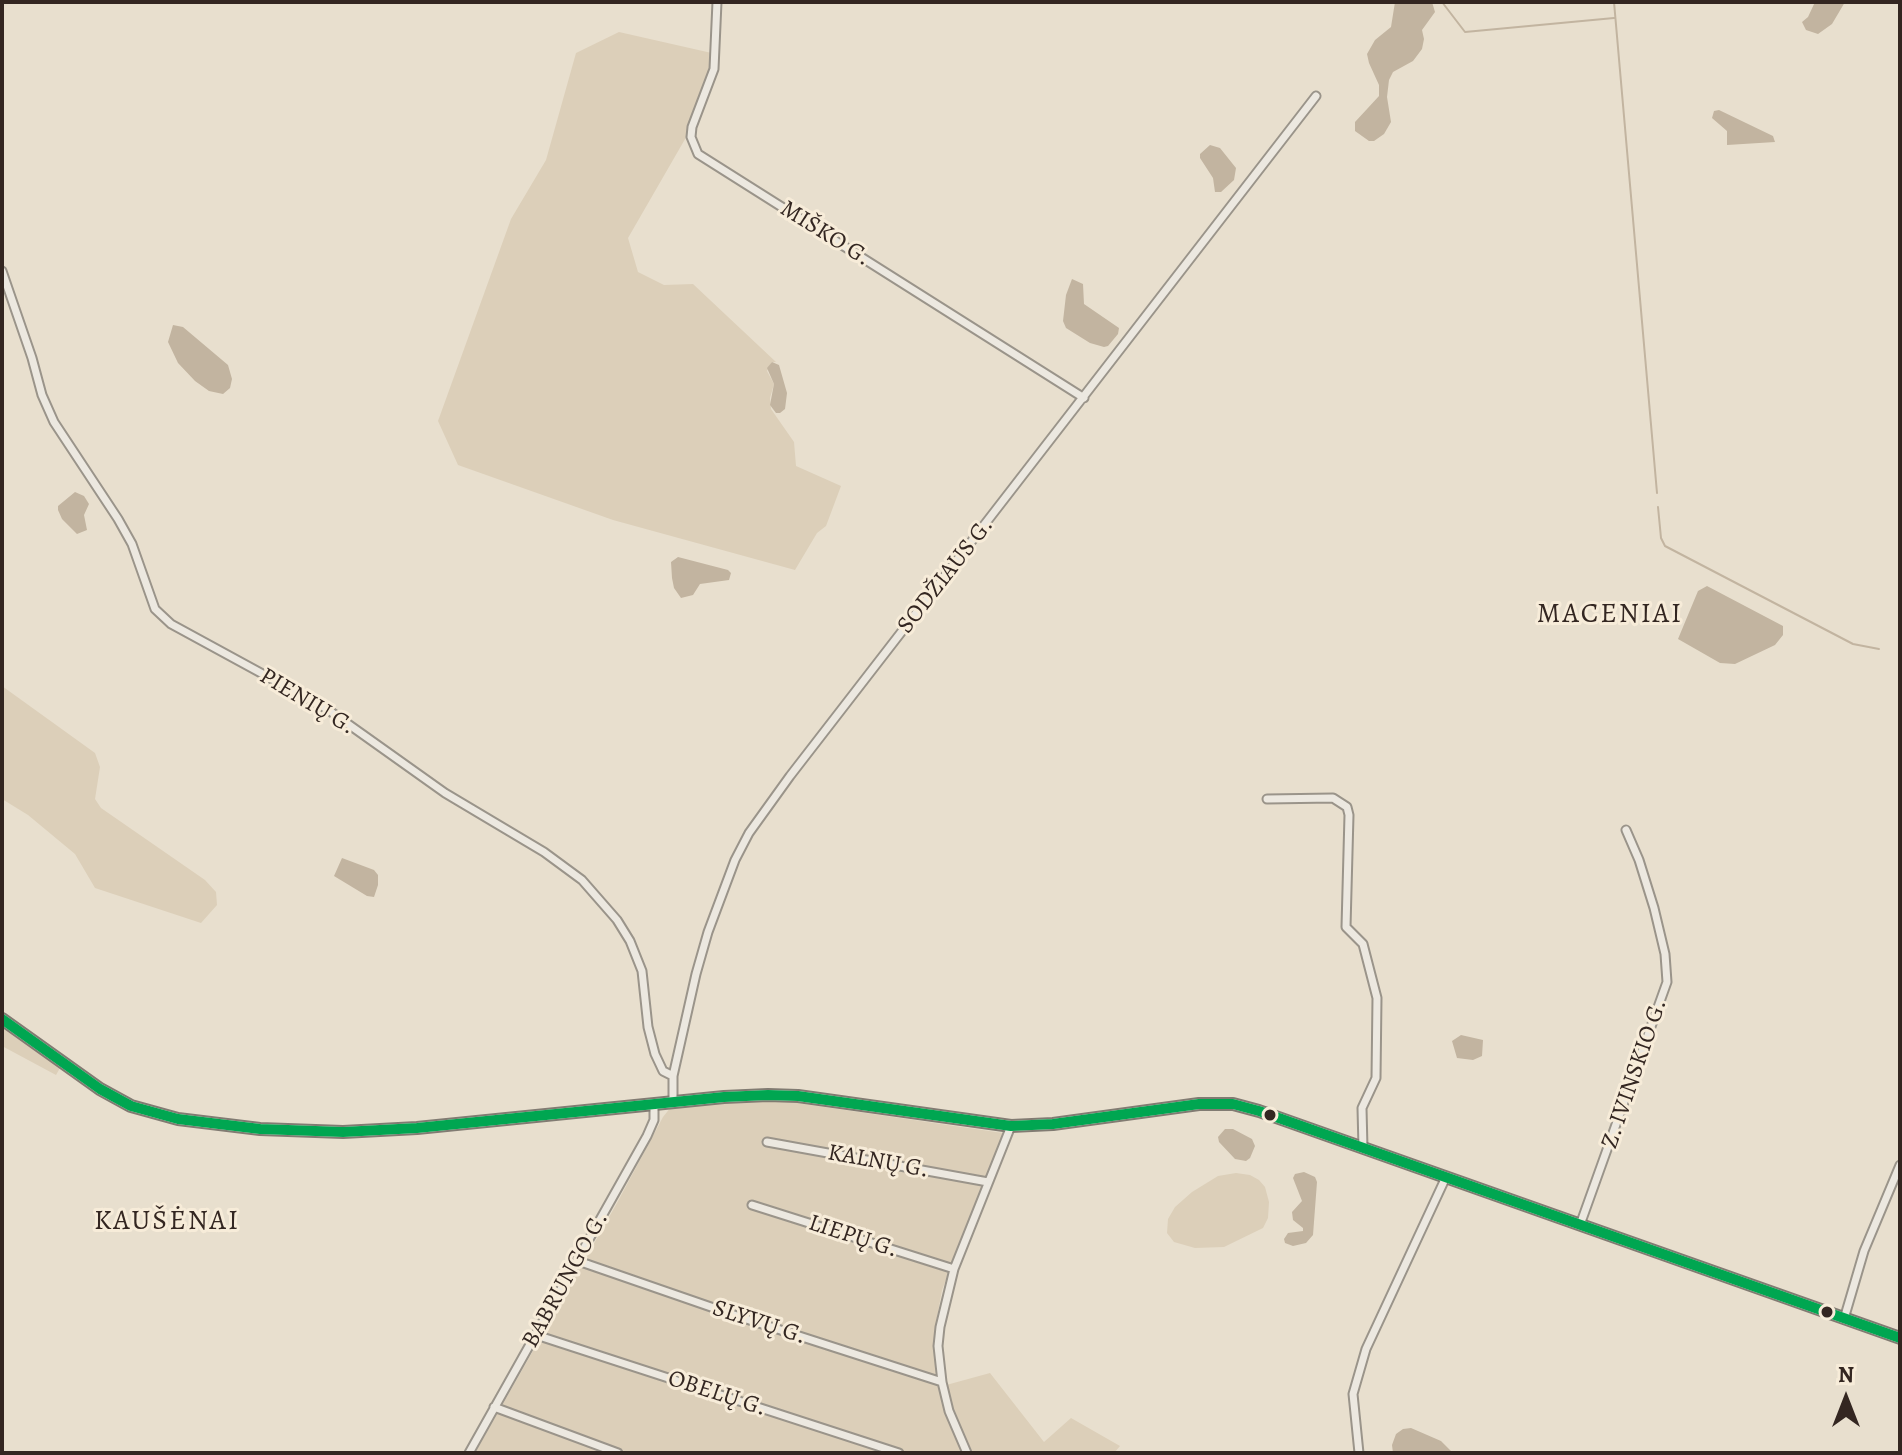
<!DOCTYPE html>
<html>
<head>
<meta charset="utf-8">
<style>
	body { margin:0 }
	#map { position:relative; width:1902px; height:1455px; overflow:hidden; background:#e8dfce; font-family:Alegreya,serif }
	canvas { display:block }
	.frame { position:absolute; inset:0; border:4px solid #332621; pointer-events:none }
	.north { position:absolute; left:1806px; top:1359px; width:80px; height:80px; -webkit-text-stroke:6px #f7ecd9; paint-order:stroke; rotate:0deg; font-size:22px; font-weight:700; line-height:32px; text-align:center; color:#332621 }
	.north::after { content:''; display:block; margin:auto; width:28px; height:36px; background:#332621; clip-path:polygon(50% 0,100% 100%,50% 72%,0 100%) }
</style>
</head>
<body>
<div id="map">
<canvas width="1902" height="1455"></canvas>
<div class="frame"></div>
<div class="north">N</div>
</div>
<script>
const g = document.querySelector('canvas').getContext('2d');
g.lineJoin = 'round';
function fillPath(path, color) { g.fillStyle = color; g.fill(path, 'evenodd'); }
const shape = rows => new Path2D(rows.map(r => 'M' + r).join(''));
function stroke(path, color, width, dash) { g.strokeStyle = color; g.lineWidth = width; g.lineCap = dash ? 'butt' : 'round'; g.setLineDash(dash || []); g.stroke(path); }
function label(font, color, halo, rows, align = 'center') {
  g.font = font + ' Alegreya,serif'; g.lineWidth = 6; g.setLineDash([]); g.textBaseline = 'middle'; g.strokeStyle = halo; g.fillStyle = color; for (const [text, x, y, turn = 0] of rows) {
    g.save(); g.translate(x, y); g.rotate((+turn || 0) * Math.PI / 180); g.textAlign = isNaN(turn) ? turn : align; if (halo) g.strokeText(text, 0, 0); g.fillText(text, 0, 0); g.restore();
  }
}
const green = shape([
	[619,32,716,54,692,127,628,238,638,272,664,285,693,284,776,362,772,362,767,371,774,384,770,398,771,409,794,442,796,466,841,486,826,526,817,533,795,570,613,520,458,465,438,421,511,219,546,160,576,53],
	[2,686,95,753,100,767,95,799,101,808,205,880,216,892,217,905,201,923,95,888,75,854,28,815,2,799],
	[2,1026,60,1068,56,1075,2,1046],
	[739,1100,790,1102,1003,1133,942,1290,936,1323,934,1351,939,1387,990,1373,1044,1442,1071,1418,1120,1446,1114,1453,475,1453,617,1203,663,1117,671,1107],
	[1236,1173,1250,1175,1259,1180,1265,1187,1269,1202,1268,1218,1263,1228,1224,1247,1195,1248,1174,1242,1167,1233,1168,1219,1175,1207,1192,1192,1218,1176]
]);
const water = shape([
	[1395,2,1432,2,1435,12,1422,30,1424,39,1422,49,1413,61,1393,72,1389,80,1387,97,1391,122,1384,134,1374,141,1369,141,1355,131,1355,122,1379,96,1379,85,1369,63,1367,54,1375,40,1391,27],
	[1815,2,1845,2,1832,24,1818,34,1806,30,1802,22,1808,17],
	[1719,110,1773,136,1775,142,1727,145,1727,131,1712,118,1714,111],
	[1210,145,1220,148,1236,168,1234,180,1221,192,1215,192,1213,178,1200,158,1200,154],
	[1072,279,1083,284,1084,304,1119,328,1118,334,1108,346,1104,347,1090,343,1066,328,1063,321,1066,295],
	[173,325,183,327,228,365,232,379,230,388,223,394,209,391,195,381,178,363,168,342],
	[772,362,779,365,787,393,785,409,780,413,776,413,770,405,774,384,767,368],
	[75,492,84,496,89,504,84,515,87,530,77,534,62,519,58,510,58,506],
	[678,557,728,570,731,573,729,580,700,584,693,595,681,598,674,588,672,578,671,562],
	[1707,586,1783,626,1783,635,1775,645,1735,664,1720,663,1678,639,1698,591],
	[342,858,374,870,378,875,378,885,374,897,367,896,334,876],
	[1461,1035,1483,1040,1482,1056,1473,1060,1457,1058,1452,1041],
	[1225,1129,1233,1129,1252,1139,1255,1146,1250,1158,1246,1161,1235,1159,1219,1142,1218,1137],
	[1304,1172,1315,1177,1317,1182,1313,1235,1306,1243,1293,1246,1285,1243,1284,1239,1288,1233,1303,1231,1303,1228,1293,1220,1292,1212,1302,1201,1293,1178,1295,1174],
	[1411,1428,1441,1441,1453,1453,1393,1453,1392,1445,1396,1434,1403,1429]
]);
const stream = shape([
	[1442,2,1465,32,1614,18],
	[1614,2,1657,493],
	[1658,507,1661,538,1665,546,1853,644,1879,649]
]);
const street = shape([
	[717,2,714,69,692,127,691,137,698,154,1084,398],
	[2,271,32,358,42,395,54,422,118,519,132,544,155,609,171,624,327,709,445,793,544,852,582,880,617,920,630,941,642,971,648,1027,655,1054,663,1071,673,1076],
	[1267,799,1333,798,1347,807,1349,815,1346,927,1363,944,1377,998,1376,1078,1362,1108,1363,1148],
	[673,1102,673,1076,696,974,708,932,735,860,749,833,790,776,1316,96],
	[767,1142,988,1182],
	[752,1205,954,1269],
	[1580,1225,1667,982,1665,954,1654,908,1639,860,1626,830],
	[578,1261,737,1316,942,1382],
	[1844,1319,1864,1251,1900,1165],
	[536,1335,899,1453],
	[494,1407,618,1453],
	[469,1453,647,1136,654,1120,654,1104],
	[967,1453,949,1411,942,1382,938,1346,940,1327,954,1269,1011,1126],
	[1359,1453,1353,1394,1366,1349,1446,1177]
]);
const secondary = shape([
	[2,1019,100,1089,131,1106,178,1119,260,1129,343,1132,417,1128,724,1097,768,1095,798,1096,1011,1126,1053,1124,1199,1104,1233,1104,1259,1111,1900,1338]
]);
const bus1 = shape([
	[2,1019,100,1089,131,1106,178,1119,260,1129,343,1132,417,1128,724,1097,768,1095,798,1096,1011,1126,1053,1124,1199,1104,1233,1104,1259,1111,1900,1338]
]);
const markers = [
	[1270,1115,7,"#332621"],
	[1827,1312,7,"#332621"]
];
const streetNames = [
	["MIŠKO G.",825,234,32],
	["SODŽIAUS G.",946,576,-52],
	["PIENIŲ G.",307,702,31],
	["Z. IVINSKIO G.",1635,1074,-71],
	["KALNŲ G.",878,1162,10],
	["LIEPŲ G.",853,1237,18],
	["BABRUNGO G.",566,1280,-61],
	["SLYVŲ G.",759,1323,18],
	["OBELŲ G.",717,1394,18]
];
const quarterNames = [
	["MACENIAI",1610,615],
	["KAUŠĖNAI",167,1222]
];
fillPath(green, '#dccfb9');
fillPath(water, '#c2b4a0');
stroke(stream, '#c2b4a0', 2);
stroke(street, '#9a948a', 11);
stroke(secondary, '#817b72', 14);
stroke(street, '#ece8e0', 7);
stroke(secondary, '#ece8e0', 10);
stroke(bus1, '#00a651', 10);
for (const [x, y, r, color] of markers) { const dot = new Path2D(); dot.arc(x, y, r, 0, 2 * Math.PI); g.fillStyle = color; g.fill(dot); stroke(dot, '#f7ecd9', 3); }
label('24px', '#332621', '#f7ecd9', streetNames);
g.letterSpacing = '2px';
label('28px', '#332621', '#f7ecd9', quarterNames);
g.letterSpacing = '0px';
</script>
</body>
</html>
